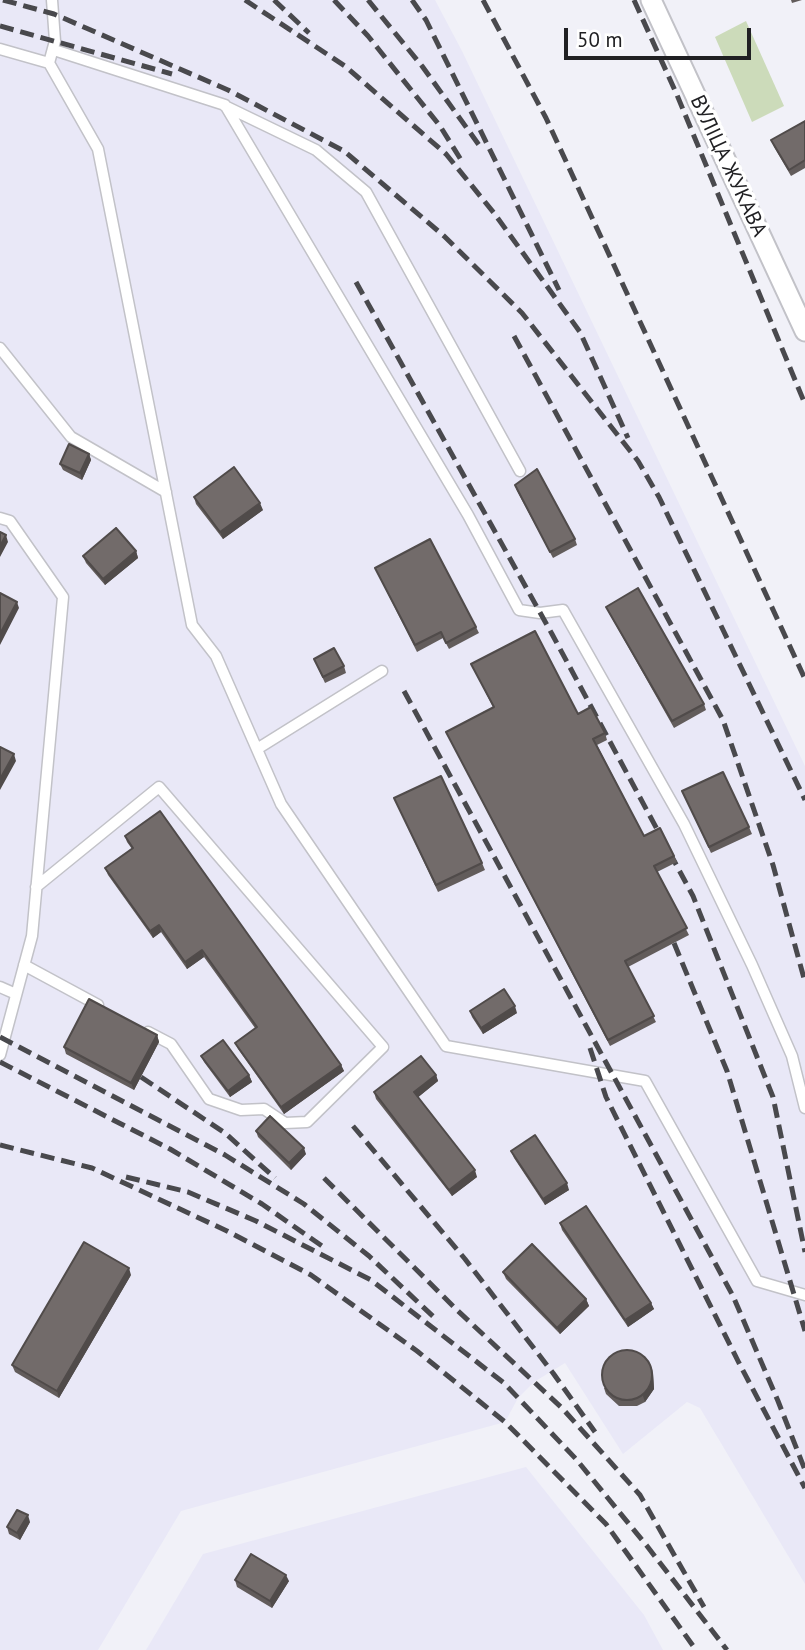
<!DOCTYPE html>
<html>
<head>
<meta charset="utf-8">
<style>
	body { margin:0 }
	#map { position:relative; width:805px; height:1650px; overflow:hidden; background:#f1f1f8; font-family:"PT Sans",sans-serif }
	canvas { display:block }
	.scale { position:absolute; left:564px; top:28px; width:187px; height:32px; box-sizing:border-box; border:4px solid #202023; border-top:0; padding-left:9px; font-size:21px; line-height:24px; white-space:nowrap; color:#202023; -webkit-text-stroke:5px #fff; paint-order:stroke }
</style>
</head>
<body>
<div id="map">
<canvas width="805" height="1650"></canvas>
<div class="scale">50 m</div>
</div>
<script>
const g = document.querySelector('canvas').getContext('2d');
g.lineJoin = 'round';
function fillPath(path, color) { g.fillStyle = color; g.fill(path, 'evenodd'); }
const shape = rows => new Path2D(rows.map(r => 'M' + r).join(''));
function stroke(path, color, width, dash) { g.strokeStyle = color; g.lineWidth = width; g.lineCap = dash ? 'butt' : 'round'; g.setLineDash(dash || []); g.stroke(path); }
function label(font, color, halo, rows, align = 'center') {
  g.font = font + ' "PT Sans",sans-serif'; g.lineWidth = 7; g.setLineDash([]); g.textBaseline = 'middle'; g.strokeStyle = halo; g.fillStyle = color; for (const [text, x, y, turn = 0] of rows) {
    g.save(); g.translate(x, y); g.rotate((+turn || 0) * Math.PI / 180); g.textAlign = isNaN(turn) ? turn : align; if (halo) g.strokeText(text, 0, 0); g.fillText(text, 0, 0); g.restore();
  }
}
const built = shape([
	[0,0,435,0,462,51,805,766,805,1584,700,1408,687,1402,623,1454,565,1363,534,1382,518,1398,505,1422,181,1511,98,1650,0,1650],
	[526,1467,644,1615,663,1650,146,1650,203,1554]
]);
const green = shape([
	[746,21,784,106,752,122,715,37]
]);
const lane = shape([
	[52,0,55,41,49,63,98,149,192,625,216,656,281,804,446,1046,645,1081,757,1281,805,1295],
	[0,49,49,63],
	[54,50,225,105,468,515,519,610,540,613,563,610,684,824,752,965,792,1056,805,1108],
	[225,106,316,150,366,192,520,471],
	[0,348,71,437,166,492],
	[0,518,10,521,63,597,32,936,0,1055],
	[257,749,382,671],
	[36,887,159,787,383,1047,307,1122,285,1123,264,1109,241,1110,209,1099,171,1044,148,1032],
	[24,965,98,1005],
	[0,987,16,994]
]);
const street = shape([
	[651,0,805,331]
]);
const rail = shape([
	[3,0,54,14,228,90,344,151,444,236,522,313,638,461,659,497,805,800],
	[245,0,345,66,446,154,494,213,580,332,628,438],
	[274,0,309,33],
	[334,0,368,36,440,126,463,163],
	[368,0,422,66,479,145],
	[412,0,426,20,559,290],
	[483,0,546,118,805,679],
	[634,0,677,95,805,404],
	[0,26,172,74],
	[356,282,552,634,693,896,773,1097,805,1252],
	[514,336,723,720,773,865,805,982],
	[404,691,733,1296,778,1401,805,1470],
	[674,943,727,1071,805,1331],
	[0,1037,225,1155,304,1204,369,1256,438,1321],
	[590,1048,606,1097,739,1363,805,1488],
	[0,1062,170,1149,262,1204,322,1246],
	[141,1077,225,1133,275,1178],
	[353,1126,465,1259,553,1373,595,1432],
	[0,1145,92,1168,227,1231,311,1275,417,1351,505,1422,606,1524,696,1650],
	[126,1177,188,1192,256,1221,371,1280,504,1383,576,1459,647,1546,727,1650],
	[324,1178,458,1311,562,1408,640,1495,704,1607]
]);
const wall = shape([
	[791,0,802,0,792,3],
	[805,121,805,168,791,176,774,147,771,140],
	[89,454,91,460,82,480,63,470,60,464],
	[515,485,575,539,577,545,553,558,517,491],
	[194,497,263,510,223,539,196,504],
	[136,551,138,558,105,585,86,563,83,556],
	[375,568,476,627,479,633,449,649,443,638,417,652],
	[606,607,704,704,706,710,674,728,609,613],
	[314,659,344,666,346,673,325,683],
	[471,664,578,714,605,733,607,740,597,745,644,836,674,856,677,862,657,872,689,935,628,967,656,1022,610,1046,449,738,446,732,493,707],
	[682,791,749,827,752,834,711,853],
	[394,798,482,863,485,870,438,892],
	[125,836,341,1065,344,1071,284,1114,238,1049,235,1043,255,1028,204,957,187,969,161,932,153,938,108,875,105,868,132,849,127,842],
	[470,1011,517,1013,483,1034,472,1017],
	[157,1035,159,1042,134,1090,66,1054,64,1047],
	[201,1056,249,1075,252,1082,230,1097,204,1062],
	[436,1075,438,1081,418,1097,477,1177,452,1196,376,1099,374,1092],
	[256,1131,306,1154,291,1170,258,1137],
	[511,1151,569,1190,545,1205,514,1158],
	[560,1223,651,1303,654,1309,628,1327,562,1230],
	[503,1272,586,1299,589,1306,560,1334,506,1279],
	[131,1275,59,1398,15,1372,12,1365],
	[653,1373,654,1389,645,1402,637,1406,619,1406,606,1394,604,1388],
	[30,1522,20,1540,9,1534,7,1527],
	[235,1580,289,1581,272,1608,237,1587]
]);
const shadedWall = shape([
	[89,454,91,460,82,480,80,473],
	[260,503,263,510,223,539,220,532],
	[6,535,8,542,0,557,0,546],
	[136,551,138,558,105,585,103,579],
	[17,602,19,608,0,645,0,634],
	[14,754,16,761,0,790,0,779],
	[159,925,161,932,153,938,150,931],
	[202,950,204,957,187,969,185,962],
	[515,1006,517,1013,483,1034,481,1028],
	[157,1035,159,1042,134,1090,131,1083],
	[341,1065,344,1071,284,1114,281,1107],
	[249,1075,252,1082,230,1097,228,1091],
	[436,1075,438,1081,416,1099,414,1092],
	[304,1148,306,1154,291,1170,289,1163],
	[475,1170,477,1177,452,1196,449,1190],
	[567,1183,569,1190,545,1205,543,1199],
	[129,1268,131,1275,59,1398,57,1391],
	[586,1299,589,1306,560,1334,557,1328],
	[651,1303,654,1309,628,1327,625,1320],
	[651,1366,653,1373,654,1389,645,1402,643,1396],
	[28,1515,30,1522,20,1540,17,1533],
	[286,1575,289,1581,272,1608,270,1601]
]);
const building = shape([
	[805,121,805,160,789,170,771,140,805,121],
	[69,444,89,454,80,473,60,464,69,444],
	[234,467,260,503,220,532,194,497,234,467],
	[537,469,575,539,550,552,515,485,537,469],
	[116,528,136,551,103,579,83,556,116,528],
	[0,532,6,535,0,546,0,532],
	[430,539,476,627,446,643,441,632,415,645,375,568,430,539],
	[638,588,704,704,672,721,606,607,638,588],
	[0,593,17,602,0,634,0,593],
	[535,631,578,714,591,707,605,733,593,739,644,836,660,828,674,856,654,866,687,928,625,961,654,1016,608,1040,446,732,494,707,471,664,535,631],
	[334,648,344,666,323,677,314,659,334,648],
	[0,747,14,754,0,779,0,747],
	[723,772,749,827,709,847,682,791,723,772],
	[441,776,482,863,436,885,394,798,441,776],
	[160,811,341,1065,281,1107,235,1043,257,1027,202,950,185,962,159,925,150,931,105,868,133,848,125,836,160,811],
	[504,989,515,1006,481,1028,470,1011,504,989],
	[89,999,157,1035,131,1083,64,1047,89,999],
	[223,1040,249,1075,228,1091,201,1056,223,1040],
	[421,1056,436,1075,414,1092,475,1170,449,1190,374,1092,421,1056],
	[270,1116,304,1148,289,1163,256,1131,270,1116],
	[535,1135,567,1183,543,1199,511,1151,535,1135],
	[586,1206,651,1303,625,1320,560,1223,586,1206],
	[84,1242,129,1268,57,1391,12,1365,84,1242],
	[532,1244,586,1299,557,1328,503,1272,532,1244],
	'602 1375a25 25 0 1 1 50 0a25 25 0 1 1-50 0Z',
	[17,1510,28,1515,17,1533,7,1527,17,1510],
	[251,1554,286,1575,270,1601,235,1580,251,1554]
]);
const streetNames = [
	["ВУЛІЦА ЖУКАВА",728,166,65]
];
fillPath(built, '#e9e8f7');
fillPath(green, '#ccdbba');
stroke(lane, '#c2c2c8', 13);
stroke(street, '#c2c2c8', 23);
stroke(lane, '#fff', 10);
stroke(street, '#fff', 19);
stroke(rail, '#49494d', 5, [14, 7]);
fillPath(wall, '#625c5b');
fillPath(shadedWall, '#504b4a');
fillPath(building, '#726b6a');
stroke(building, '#504b4a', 2);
label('21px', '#202023', '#fff', streetNames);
</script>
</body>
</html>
